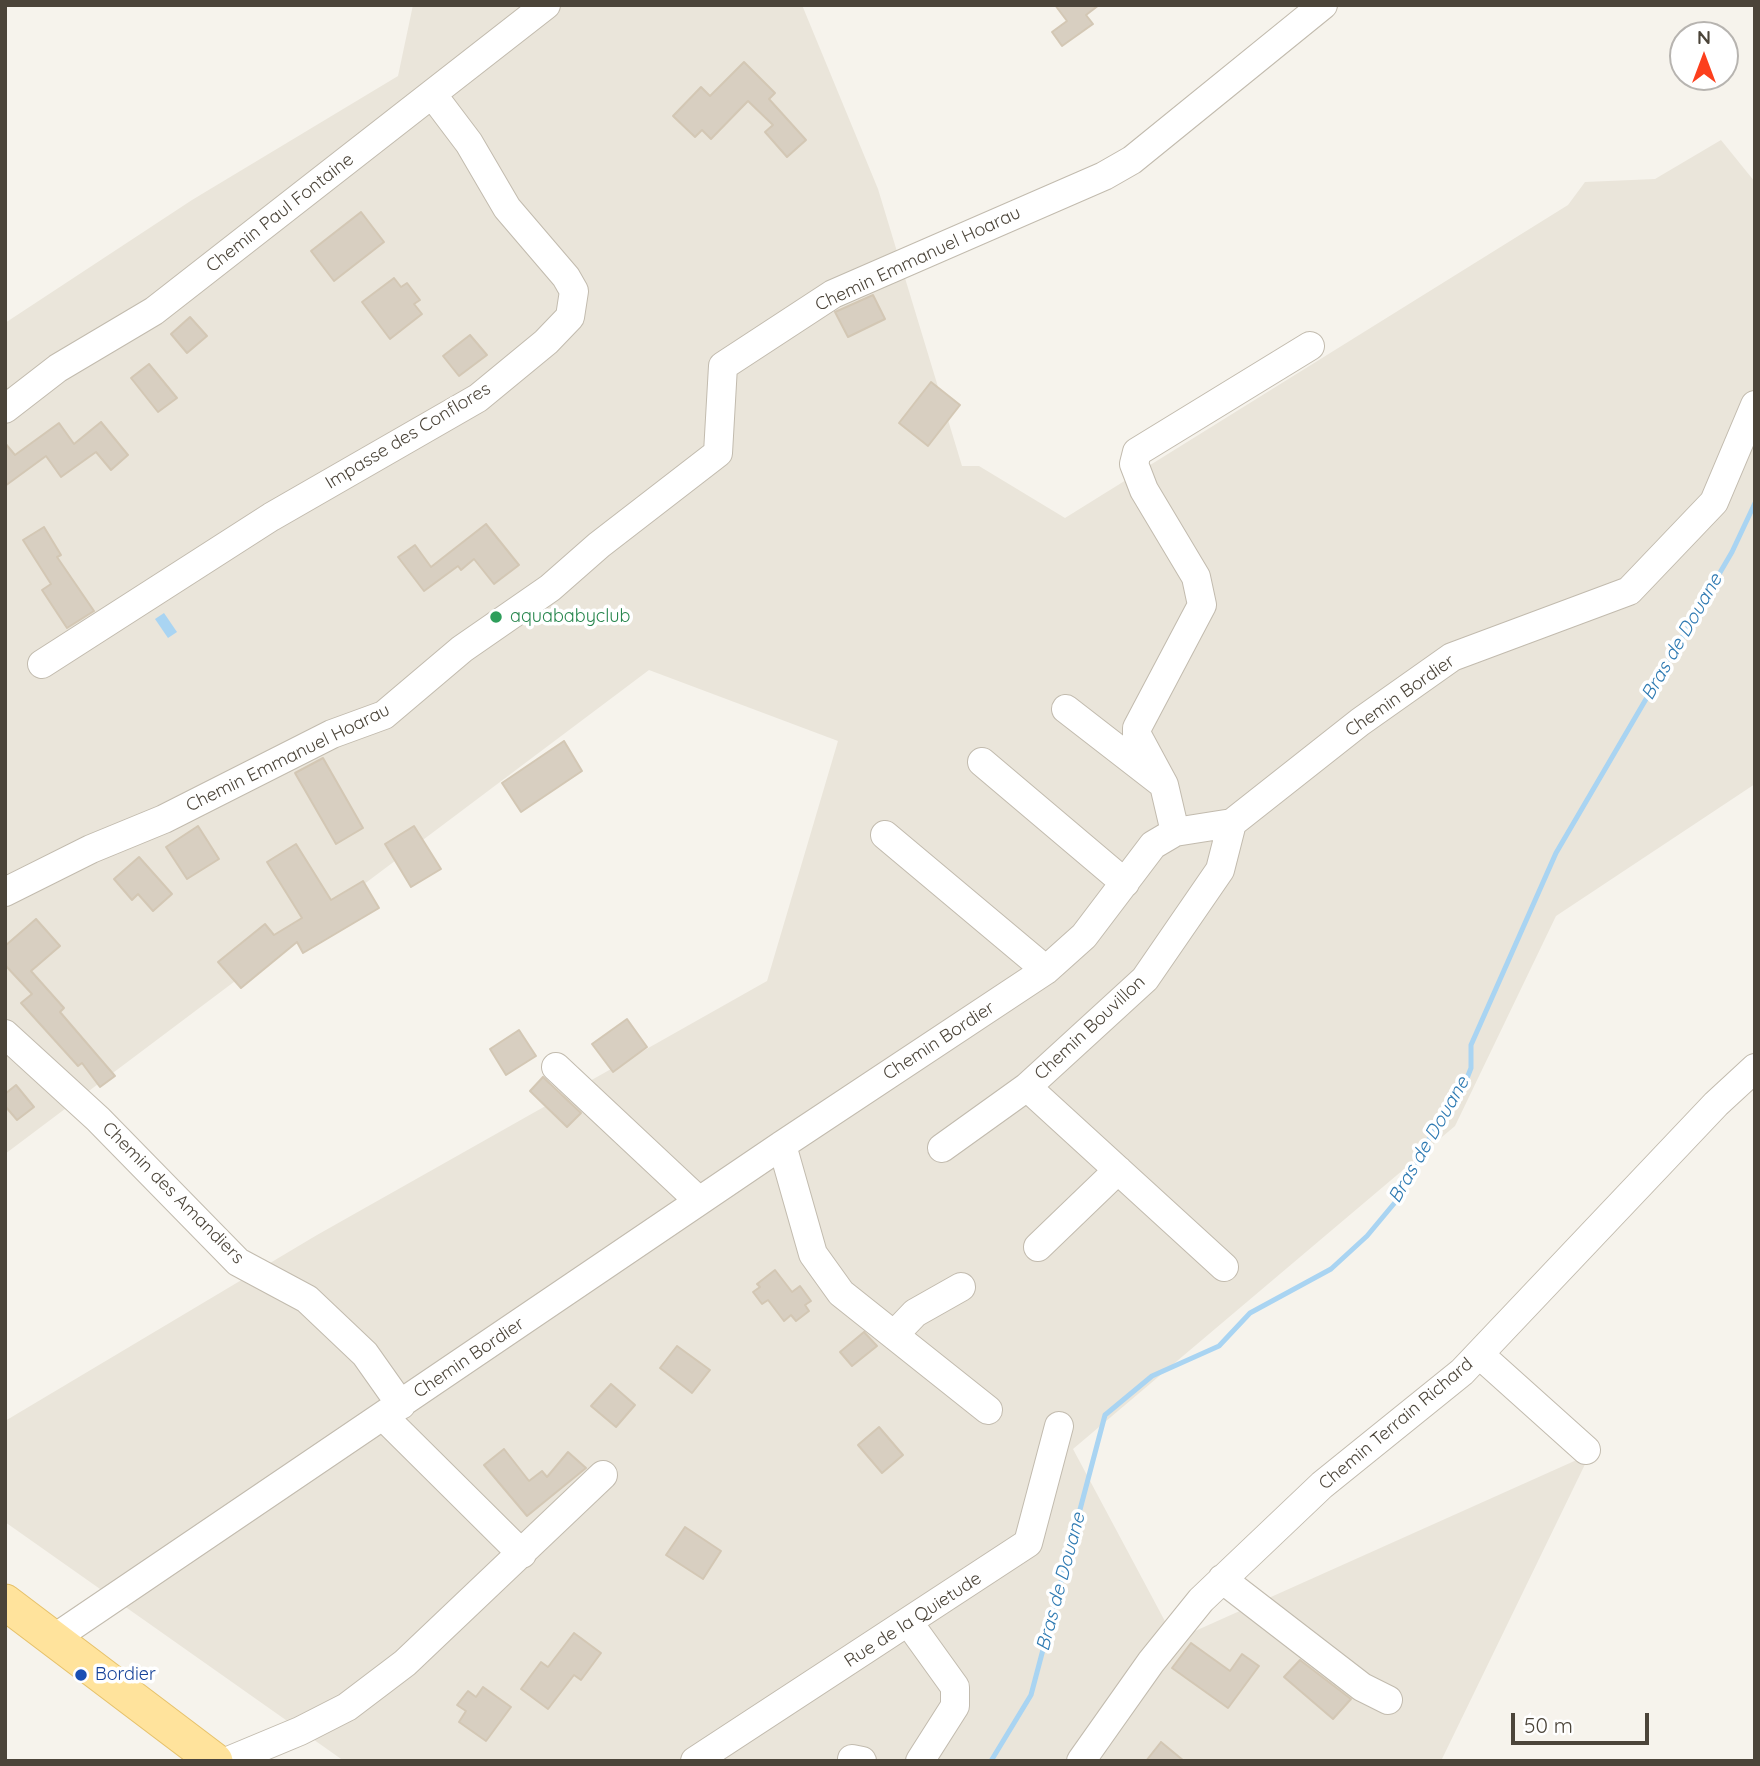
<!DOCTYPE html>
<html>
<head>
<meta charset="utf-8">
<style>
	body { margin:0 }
	#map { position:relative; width:1760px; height:1766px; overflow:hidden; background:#f6f3ec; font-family:Quicksand,sans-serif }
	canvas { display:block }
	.frame { position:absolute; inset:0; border:7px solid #4b4439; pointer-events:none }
	.north { position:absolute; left:1669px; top:21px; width:70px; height:70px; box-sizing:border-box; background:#fff; border:2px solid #b7b4b0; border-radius:50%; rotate:0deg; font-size:19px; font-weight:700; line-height:28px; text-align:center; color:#4b4439 }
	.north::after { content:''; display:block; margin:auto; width:24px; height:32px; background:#fc3f1d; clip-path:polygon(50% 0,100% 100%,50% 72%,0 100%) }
	.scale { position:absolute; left:1511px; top:1713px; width:138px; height:32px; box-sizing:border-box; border:4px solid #4b4439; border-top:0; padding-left:9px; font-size:21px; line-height:24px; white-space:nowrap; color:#4b4439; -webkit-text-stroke:5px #fff; paint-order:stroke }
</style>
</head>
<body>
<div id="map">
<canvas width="1760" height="1766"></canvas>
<div class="frame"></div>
<div class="north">N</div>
<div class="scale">50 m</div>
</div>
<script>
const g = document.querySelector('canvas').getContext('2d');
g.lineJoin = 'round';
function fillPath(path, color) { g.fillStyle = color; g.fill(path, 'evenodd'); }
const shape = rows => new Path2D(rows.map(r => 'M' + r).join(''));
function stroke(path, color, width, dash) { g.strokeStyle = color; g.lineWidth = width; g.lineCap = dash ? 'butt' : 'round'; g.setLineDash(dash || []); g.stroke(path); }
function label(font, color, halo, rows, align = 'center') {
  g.font = font + ' Quicksand,sans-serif'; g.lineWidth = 7; g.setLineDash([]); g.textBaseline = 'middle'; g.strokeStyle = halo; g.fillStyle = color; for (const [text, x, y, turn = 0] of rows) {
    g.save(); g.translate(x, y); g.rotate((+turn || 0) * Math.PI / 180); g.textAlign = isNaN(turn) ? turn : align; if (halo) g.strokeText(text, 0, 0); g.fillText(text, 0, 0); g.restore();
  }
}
const residential = shape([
	[413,5,802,5,878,189,962,466,979,466,1065,518,1568,205,1585,182,1655,179,1721,140,1755,182,1755,784,1556,916,1455,1126,1073,1449,1175,1640,1590,1454,1441,1761,344,1761,5,1522,5,1421,317,1235,767,981,838,741,649,670,5,1154,5,323,192,200,398,76]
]);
const water = shape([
	[164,613,177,632,168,638,155,619]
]);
const stream = shape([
	[991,1761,1031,1695,1105,1415,1152,1376,1219,1346,1250,1313,1331,1269,1367,1236,1397,1200,1430,1137,1462,1091,1471,1068,1471,1045,1556,853,1732,552,1755,503]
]);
const building = shape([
	[1055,5,1099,5,1086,15,1093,24,1062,46,1052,32,1067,21,1055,5],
	[744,62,775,93,769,99,806,140,787,157,765,132,773,125,748,101,711,139,702,130,695,137,673,116,701,87,710,96,744,62],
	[361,212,384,242,334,281,311,251,361,212],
	[394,278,401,287,407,283,420,300,414,304,422,314,390,339,362,302,394,278],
	[873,295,885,319,848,337,835,312,873,295],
	[190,317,207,336,187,353,171,334,190,317],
	[470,335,487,355,459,376,443,356,470,335],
	[149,364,177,398,158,412,131,378,149,364],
	[931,382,960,405,928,446,899,423,931,382],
	[101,422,128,455,111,470,96,452,61,477,46,456,5,486,5,443,15,455,59,423,74,444,101,422],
	[486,524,519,565,494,584,474,559,461,570,458,566,424,591,398,557,415,545,431,567,486,524],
	[44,527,61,555,57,557,94,611,67,628,42,590,51,584,23,540,44,527],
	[564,741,582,771,521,812,502,783,564,741],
	[323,758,363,828,336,844,295,773,323,758],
	[198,826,219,859,187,879,166,847,198,826],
	[414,826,441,869,411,887,385,844,414,826],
	[296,844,331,900,363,881,379,908,303,953,297,942,241,988,218,962,265,924,274,935,302,918,267,862,296,844],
	[139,857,172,894,153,911,138,894,132,900,114,879,139,857],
	[36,919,60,946,31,971,64,1008,60,1012,115,1076,100,1087,82,1063,78,1066,21,1003,32,994,5,965,5,946,36,919],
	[627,1019,647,1047,613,1072,592,1044,627,1019],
	[519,1030,536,1056,506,1075,490,1049,519,1030],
	[543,1077,581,1113,567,1127,530,1091,543,1077],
	[16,1085,34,1107,17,1120,5,1106,5,1094,16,1085],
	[775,1270,792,1292,800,1286,811,1301,805,1305,809,1311,796,1321,791,1315,784,1321,768,1300,762,1304,753,1292,760,1287,757,1284,775,1270],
	[864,1332,877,1346,852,1366,840,1352,864,1332],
	[677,1346,710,1370,692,1393,660,1368,677,1346],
	[611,1384,635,1405,616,1427,591,1406,611,1384],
	[879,1427,903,1455,882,1473,858,1445,879,1427],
	[504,1449,529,1481,542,1471,547,1477,568,1452,586,1468,527,1516,484,1465,504,1449],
	[685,1527,721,1551,703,1579,666,1555,685,1527],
	[574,1633,601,1653,581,1680,574,1675,548,1709,521,1689,541,1662,548,1667,574,1633],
	[1191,1643,1230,1671,1242,1654,1259,1666,1228,1708,1172,1668,1191,1643],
	[1300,1660,1351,1699,1333,1719,1284,1677,1300,1660],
	[483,1687,511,1707,486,1741,459,1722,466,1711,457,1705,468,1691,476,1697,483,1687],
	[1161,1742,1184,1761,1146,1761,1161,1742]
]);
const minor = shape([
	[5,409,58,368,154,311,546,5],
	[42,664,271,517,478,398,546,342,570,317,574,291,566,277,507,208,469,143,432,94],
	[1066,709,1164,785,1175,832],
	[982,762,1125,883],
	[1164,785,1137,735,1137,728,1202,605,1196,577,1144,490,1134,464,1137,452,1310,346],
	[885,835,1046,970],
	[5,892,91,849,164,819,332,734,384,715,462,649,550,588,599,545,718,453,723,366,833,294,1104,176,1132,160,1323,5],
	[5,1034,98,1119,238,1262,307,1299,365,1354,401,1405],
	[556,1067,699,1201],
	[1027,1087,1224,1267],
	[782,1145,813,1254,841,1293,988,1410],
	[942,1148,1027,1087,1145,979,1220,870,1232,823],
	[1038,1247,1118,1170],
	[894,1335,915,1313,961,1287],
	[1479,1354,1586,1450],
	[384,1417,522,1554],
	[1222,1579,1362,1687,1388,1700],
	[909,1623,955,1687,955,1706,920,1761],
	[55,1641,62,1633,782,1145,1046,970,1084,936,1153,845,1175,832,1232,823,1360,722,1452,657,1629,591,1714,502,1755,405],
	[852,1759,862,1761],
	[228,1761,300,1731,347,1707,405,1663,603,1475],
	[695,1761,1028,1543,1059,1426],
	[1081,1761,1151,1662,1201,1600,1322,1485,1462,1372,1716,1104,1755,1068]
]);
const major = shape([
	[5,1602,215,1761]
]);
const markers = [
	[496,617,7,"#2e9e5b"],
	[81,1675,7,"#1a4fb4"]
];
const streetNames = [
	["Chemin Paul Fontaine",280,213,-38],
	["Chemin Emmanuel Hoarau",918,259,-25],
	["Impasse des Conflores",408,436,-31],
	["Chemin Bordier",1400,696,-35],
	["Chemin Emmanuel Hoarau",288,758,-26],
	["Chemin Bouvillon",1090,1028,-43],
	["Chemin Bordier",939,1041,-33],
	["Chemin des Amandiers",173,1193,45],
	["Chemin Bordier",469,1358,-34],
	["Chemin Terrain Richard",1396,1424,-40],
	["Rue de la Quietude",913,1620,-33]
];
const leisureNames = [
	["aquababyclub",510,617]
];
const transitNames = [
	["Bordier",95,1675]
];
const waterNames = [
	["Bras de Douane",1682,637,-60],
	["Bras de Douane",1429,1140,-60],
	["Bras de Douane",1061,1582,-75]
];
fillPath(residential, '#eae5da');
fillPath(water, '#a9d4f2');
stroke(stream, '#a9d4f2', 5);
fillPath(building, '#d8cfc1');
stroke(building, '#d3c7b4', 2);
stroke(minor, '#c2bbae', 30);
stroke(major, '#e6c16a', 37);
stroke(minor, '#fff', 28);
stroke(major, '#ffe39c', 35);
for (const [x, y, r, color] of markers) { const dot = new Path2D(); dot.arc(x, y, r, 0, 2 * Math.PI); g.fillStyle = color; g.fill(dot); stroke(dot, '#fff', 2.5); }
label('18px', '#4b4439', '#fff', streetNames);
label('18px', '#27864d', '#fff', leisureNames, 'left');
label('18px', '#164399', '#fff', transitNames, 'left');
label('italic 19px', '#2e7ab2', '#fff', waterNames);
</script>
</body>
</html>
